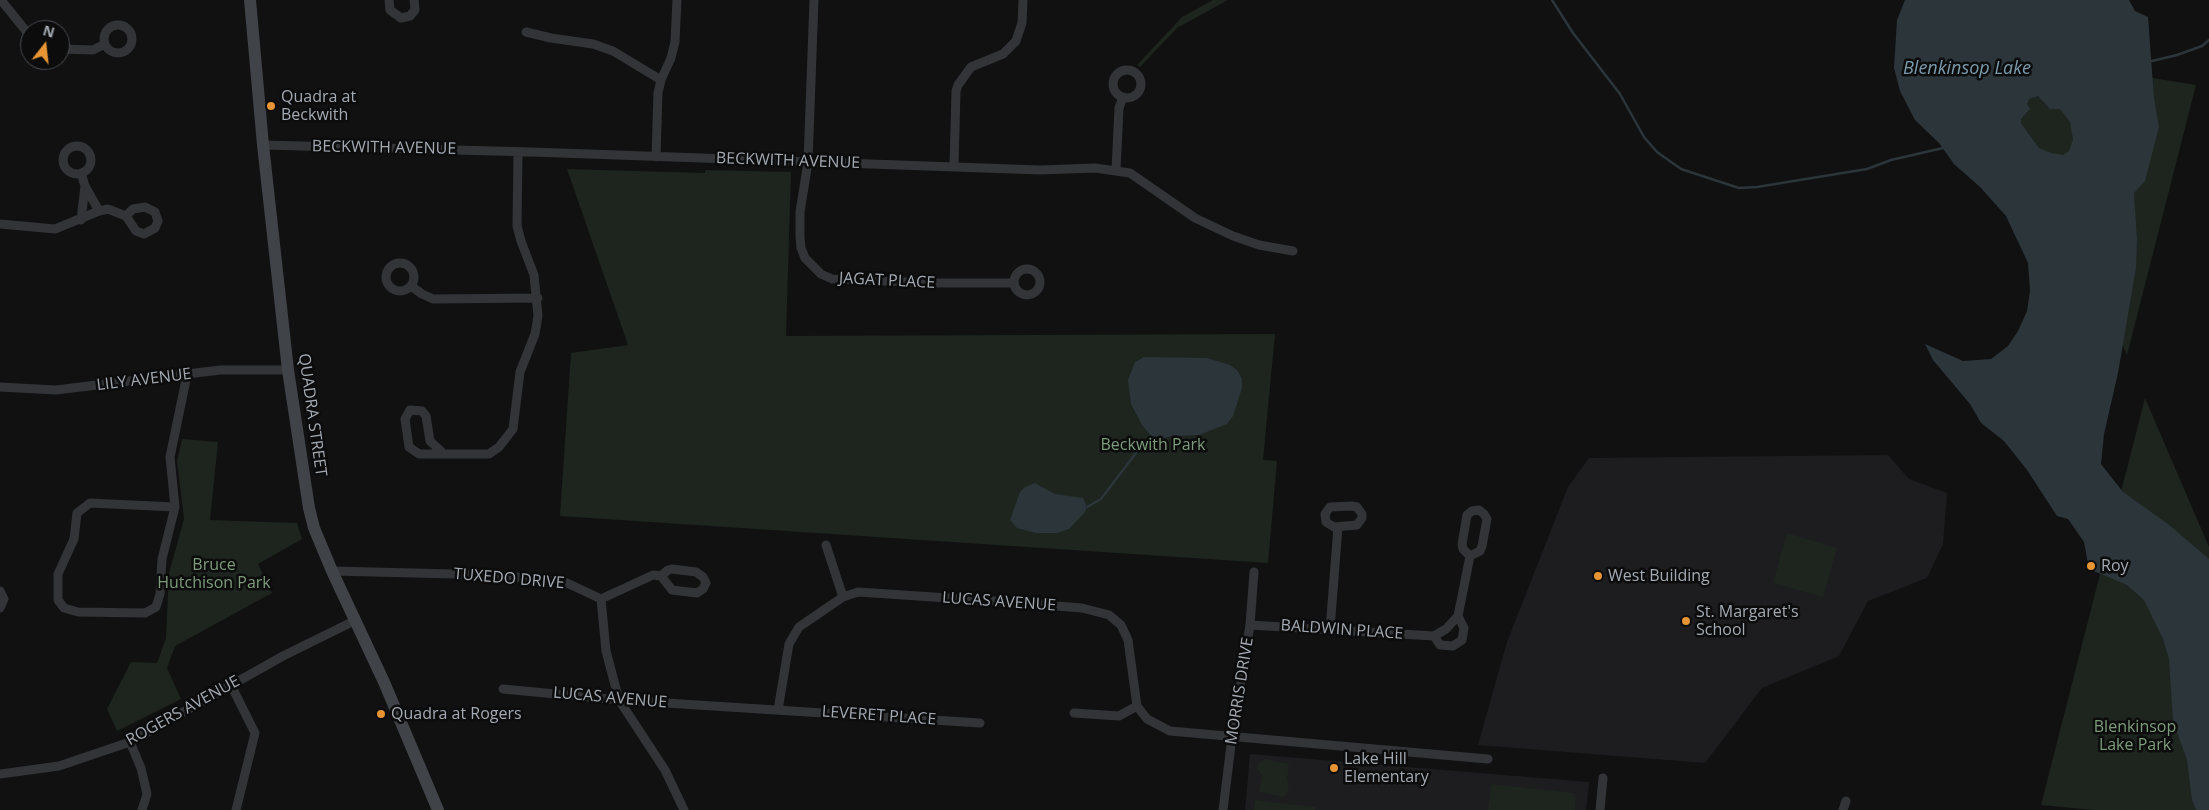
<!DOCTYPE html>
<html>
<head>
<meta charset="utf-8">
<style>
	body { margin:0 }
	#map { position:relative; width:2209px; height:810px; overflow:hidden; background:#111112; font-family:"Open Sans",sans-serif }
	canvas { display:block }
	.north { position:absolute; left:20px; top:20px; width:50px; height:50px; box-sizing:border-box; background:#0c0c0d; border:1px solid #484b4f; border-radius:50%; rotate:16deg; font-size:14px; font-weight:700; line-height:20px; text-align:center; color:#a3aab2 }
	.north::after { content:''; display:block; margin:auto; width:18px; height:22px; background:#e79534; clip-path:polygon(50% 0,100% 100%,50% 72%,0 100%) }
</style>
</head>
<body>
<div id="map">
<canvas width="2209" height="810"></canvas>
<div class="north">N</div>
</div>
<script>
const g = document.querySelector('canvas').getContext('2d');
g.lineJoin = 'round';
function fillPath(path, color) { g.fillStyle = color; g.fill(path, 'evenodd'); }
const shape = rows => new Path2D(rows.map(r => 'M' + r).join(''));
function stroke(path, color, width, dash) { g.strokeStyle = color; g.lineWidth = width; g.lineCap = dash ? 'butt' : 'round'; g.setLineDash(dash || []); g.stroke(path); }
function label(font, color, halo, rows, align = 'center') {
  g.font = font + ' "Open Sans",sans-serif'; g.lineWidth = 5; g.setLineDash([]); g.textBaseline = 'middle'; g.strokeStyle = halo; g.fillStyle = color; for (const [text, x, y, turn = 0] of rows) {
    g.save(); g.translate(x, y); g.rotate((+turn || 0) * Math.PI / 180); g.textAlign = isNaN(turn) ? turn : align; if (halo) g.strokeText(text, 0, 0); g.fillText(text, 0, 0); g.restore();
  }
}
const built = shape([
	[1888,455,1909,479,1947,493,1943,544,1927,578,1868,601,1839,656,1762,688,1705,763,1478,745,1507,642,1568,487,1589,458],
	[1250,754,1589,782,1586,810,1245,810]
]);
const green = shape([
	[1213,0,1228,0,1177,28,1140,67,1137,65,1182,17],
	[1998,53,2196,85,2127,355,2037,146,2021,123,2021,119],
	[567,169,705,173,705,170,791,172,786,336,1275,334,1263,460,1277,461,1268,563,560,516,571,353,628,345],
	[2145,398,2209,547,2209,810,2094,810,2041,805],
	[182,439,218,442,210,520,297,523,302,539,258,564,272,593,175,646,167,668,181,699,117,731,107,709,131,662,157,663,166,638,169,573,184,519,177,461],
	[1787,533,1837,548,1823,597,1773,583],
	[1265,759,1289,764,1287,779,1289,786,1287,794,1284,797,1259,792,1262,775,1257,769,1258,764],
	[1491,784,1573,793,1576,796,1575,810,1488,810],
	[1255,800,1315,807,1315,810,1254,810]
]);
const water = shape([
	[1905,0,2129,0,2135,11,2148,17,2154,98,2159,127,2145,181,2134,193,2137,240,2136,268,2118,373,2104,434,2101,464,2123,492,2168,524,2209,559,2209,810,2196,810,2192,800,2187,760,2173,721,2169,659,2163,639,2144,600,2127,585,2089,569,2084,542,2068,519,2057,516,2027,470,2004,441,1981,423,1970,404,1933,360,1925,344,1963,361,1991,359,2008,346,2018,331,2027,311,2030,291,2028,263,2006,216,1980,187,1954,164,1939,143,1915,120,1900,91,1894,68,1897,20],
	[2038,96,2050,109,2060,109,2070,122,2073,139,2069,151,2063,155,2051,153,2039,148,2021,123,2021,119,2030,109,2027,104,2029,99],
	[1144,357,1207,358,1230,365,1237,370,1242,379,1242,388,1233,416,1227,424,1199,435,1174,436,1158,439,1152,437,1142,425,1131,404,1129,389,1128,380,1135,362],
	[1035,483,1055,494,1083,498,1087,507,1085,512,1069,529,1057,533,1036,533,1017,528,1010,520,1020,492,1025,487]
]);
const stream = shape([
	[1552,0,1573,33,1620,94,1644,137,1657,152,1681,169,1739,188,1757,187,1867,169,1891,160,1943,148],
	[2152,61,2177,55,2202,46,2209,40],
	[1087,507,1101,499,1142,445,1152,437]
]);
const street = shape([
	[1,0,30,36],
	[389,0,390,10,401,18,410,16,415,10,414,0],
	[814,0,808,162,800,212,800,237,801,248,805,258,821,274,832,279,936,283,1013,283],
	'104 39a14 14 0 1 1 28 0a14 14 0 1 1-28 0Z',
	[526,32,551,38,593,44,613,51,661,80],
	[60,49,93,50,105,44],
	'1113 84a14 14 0 1 1 28 0a14 14 0 1 1-28 0Z',
	[263,145,532,152,1040,170,1095,168,1130,173,1195,218,1233,236,1259,245,1293,251],
	'63 160a14 14 0 1 1 28 0a14 14 0 1 1-28 0Z',
	[656,157,658,93,661,80,671,58,675,42,677,0],
	[954,166,956,91,958,85,971,67,1003,54,1016,41,1022,23,1023,0],
	[1116,170,1119,108,1123,97],
	[81,173,85,186,99,211],
	[81,220,85,186],
	[0,224,55,229,99,211,108,209,126,216,136,231,144,234,155,228,158,221,155,212,145,207,133,209,126,216],
	'386 277a14 14 0 1 1 28 0a14 14 0 1 1-28 0Z',
	'1014 282a13 13 0 1 1 26 0a13 13 0 1 1-26 0Z',
	[411,286,422,294,433,299,538,298],
	[0,387,56,390,220,370,288,370],
	[442,452,430,441,426,416,422,411,410,410,405,419,409,447,419,454,489,454,499,447,513,429,520,372,535,334,538,316,534,275,521,241,517,226,518,152],
	[1352,506,1357,507,1362,514,1362,518,1357,525,1334,527,1326,522,1325,514,1330,507,1352,506],
	[175,507,90,503,77,513,74,539,58,574,58,600,64,608,78,612,145,613,156,607,160,594,162,559,175,507,170,457,187,375],
	[1479,510,1484,514,1487,519,1482,546,1480,551,1470,556,1463,549,1462,544,1467,515,1472,511,1479,510],
	[826,545,843,597],
	[332,571,496,575,565,582,601,599,606,651,619,700,665,770,684,810],
	[0,591,4,599,0,608],
	[601,599,653,575,661,576,672,590,697,593,703,589,706,583,703,577,696,572,672,569,668,570,661,576],
	[1458,616,1470,556],
	[1250,625,1434,636,1446,629,1458,616,1464,628,1462,640,1453,646,1440,645,1434,636],
	[1330,629,1338,527],
	[231,685,255,733,236,810],
	[503,689,619,700,980,723],
	[778,710,789,644,799,627,843,597,858,592,993,601,1082,608,1109,615,1121,625,1128,640,1137,706,1147,719,1170,731,1488,759],
	[1074,713,1119,716,1137,706],
	[130,742,141,768,147,794,142,810],
	[0,774,59,766,130,742,283,656,356,620],
	[1223,810,1232,737,1250,625,1254,572],
	[1600,810,1603,778],
	[1843,810,1846,801]
]);
const secondary = shape([
	[250,0,263,145,288,370,309,508,314,528,332,571,384,682,438,810]
]);
const markers = [
	[271,106,5,"#e79534"],
	[2091,566,5,"#e79534"],
	[1598,576,5,"#e79534"],
	[1686,621,5,"#e79534"],
	[381,714,5,"#e79534"],
	[1334,768,5,"#e79534"]
];
const poiNames = [
	["Quadra at",281,97],
	["Beckwith",281,115],
	["Roy",2101,566],
	["West Building",1608,576],
	["St. Margaret's",1696,612],
	["School",1696,630],
	["Quadra at Rogers",391,714],
	["Lake Hill",1344,759],
	["Elementary",1344,777]
];
const streetNames = [
	["BECKWITH AVENUE",384,148,1],
	["BECKWITH AVENUE",788,161,2],
	["JAGAT PLACE",887,281,3],
	["LILY AVENUE",144,380,-7],
	["QUADRA STREET",312,415,82],
	["TUXEDO DRIVE",509,579,5],
	["LUCAS AVENUE",999,602,4],
	["BALDWIN PLACE",1342,630,4],
	["MORRIS DRIVE",1240,691,-81],
	["LUCAS AVENUE",610,698,5],
	["ROGERS AVENUE",183,711,-29],
	["LEVERET PLACE",879,716,4]
];
const parkNames = [
	["Beckwith Park",1153,445],
	["Bruce",214,565],
	["Hutchison Park",214,583],
	["Blenkinsop",2135,727],
	["Lake Park",2135,745]
];
const waterNames = [
	["Blenkinsop Lake",1967,69]
];
fillPath(built, '#1d1d1f');
fillPath(green, '#1d251e');
fillPath(water, '#2b353a');
stroke(stream, '#2b353a', 2.5);
stroke(street, '#323437', 9);
stroke(secondary, '#404347', 12);
for (const [x, y, r, color] of markers) { const dot = new Path2D(); dot.arc(x, y, r, 0, 2 * Math.PI); g.fillStyle = color; g.fill(dot); stroke(dot, '#0c0c0d', 2); }
label('16px', '#a3aab2', '#0c0c0d', poiNames, 'left');
label('16px', '#a3aab2', '#0c0c0d', streetNames);
label('16px', '#7d9c7b', '#0c0c0d', parkNames);
label('italic 18px', '#7b9bac', '#0c0c0d', waterNames);
</script>
</body>
</html>
